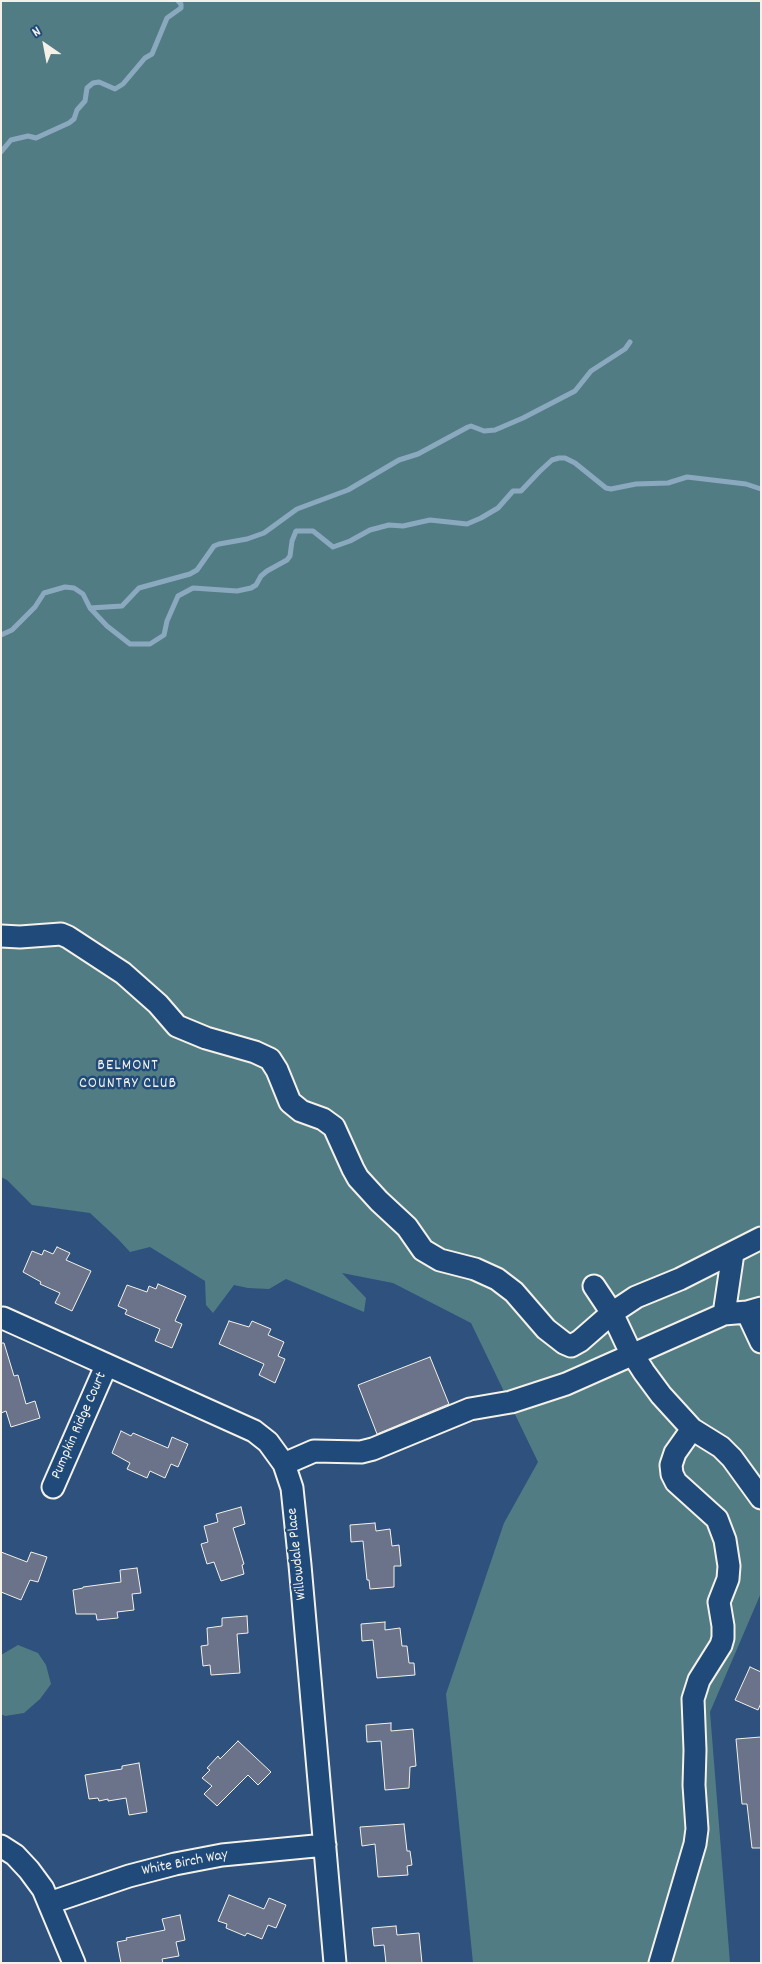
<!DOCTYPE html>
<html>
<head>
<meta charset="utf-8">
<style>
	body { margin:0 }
	#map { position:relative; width:762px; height:1964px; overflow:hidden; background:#2e527d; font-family:Dekko,sans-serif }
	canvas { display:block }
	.frame { position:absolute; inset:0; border:2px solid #f4f1e8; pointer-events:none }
	.north { position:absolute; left:20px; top:20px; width:50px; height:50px; -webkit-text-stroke:4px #1f4a7a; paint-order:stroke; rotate:327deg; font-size:14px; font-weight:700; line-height:20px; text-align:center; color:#f4f1e8 }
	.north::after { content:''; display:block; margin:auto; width:18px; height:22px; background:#f4f1e8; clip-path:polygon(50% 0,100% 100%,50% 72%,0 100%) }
</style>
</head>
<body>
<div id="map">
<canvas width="762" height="1964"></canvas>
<div class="frame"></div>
<div class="north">N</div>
</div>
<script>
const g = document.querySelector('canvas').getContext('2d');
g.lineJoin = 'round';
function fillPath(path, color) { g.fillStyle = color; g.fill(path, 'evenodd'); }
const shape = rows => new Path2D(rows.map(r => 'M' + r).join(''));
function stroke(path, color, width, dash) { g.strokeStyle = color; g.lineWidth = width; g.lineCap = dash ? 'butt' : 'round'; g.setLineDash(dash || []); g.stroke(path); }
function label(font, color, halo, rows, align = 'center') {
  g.font = font + ' Dekko,sans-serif'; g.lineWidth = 5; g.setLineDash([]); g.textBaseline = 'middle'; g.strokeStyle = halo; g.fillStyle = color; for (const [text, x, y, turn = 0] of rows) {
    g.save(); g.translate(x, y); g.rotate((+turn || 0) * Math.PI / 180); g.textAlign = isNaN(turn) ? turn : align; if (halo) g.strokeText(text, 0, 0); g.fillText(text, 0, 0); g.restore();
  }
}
const green = shape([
	[1,1,761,1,761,1593,710,1712,730,1963,473,1963,446,1694,504,1523,538,1462,471,1323,393,1283,342,1273,366,1298,364,1312,286,1279,269,1289,248,1288,234,1285,213,1313,206,1305,205,1281,150,1247,130,1252,118,1239,90,1213,32,1205,7,1180,1,1177],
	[18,1645,38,1653,46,1665,51,1684,40,1699,24,1713,5,1716,1,1714,1,1655]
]);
const stream = shape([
	[1,152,11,140,28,136,36,138,69,123,74,119,77,110,85,101,87,88,93,83,99,82,115,89,123,84,145,58,152,54,167,18,181,8,181,4,178,1],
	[90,608,122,606,139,588,190,574,197,570,214,546,219,544,247,539,264,533,297,509,348,490,399,460,418,454,468,427,471,426,484,431,495,430,523,418,575,391,591,371,625,349,630,342],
	[1,635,12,630,35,607,44,593,65,587,74,588,83,594,90,608,107,626,130,644,150,644,164,635,167,621,178,596,193,588,237,591,251,588,256,585,261,576,267,571,287,560,290,556,292,541,296,531,313,531,333,547,350,541,370,530,389,525,403,526,430,520,467,524,481,518,498,508,513,491,521,491,539,472,552,460,559,458,565,458,575,463,606,488,611,489,636,484,668,483,687,477,746,484,761,489]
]);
const building = shape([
	[57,1247,70,1253,66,1260,91,1271,72,1311,55,1303,60,1293,40,1284,41,1282,23,1272,32,1251,42,1255,44,1250,53,1254,57,1247],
	[158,1284,186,1296,175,1321,182,1324,172,1348,155,1341,160,1329,125,1314,127,1310,118,1306,127,1285,147,1292,149,1286,156,1289,158,1284],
	[229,1321,249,1327,252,1321,271,1329,268,1335,284,1342,278,1356,285,1359,275,1383,259,1375,264,1364,219,1344,229,1321],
	[1,1343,4,1343,14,1376,18,1375,26,1404,35,1401,40,1418,11,1427,6,1411,1,1413,1,1343],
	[430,1357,449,1404,377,1434,358,1385,430,1357],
	[121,1431,131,1436,133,1433,168,1448,172,1437,188,1444,178,1467,171,1464,165,1478,150,1471,147,1478,127,1469,130,1463,112,1453,121,1431],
	[241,1507,245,1524,233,1528,244,1564,242,1565,244,1574,221,1581,214,1562,207,1564,201,1544,208,1542,204,1526,218,1522,216,1514,241,1507],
	[375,1523,376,1531,390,1529,392,1546,399,1545,401,1566,394,1566,394,1587,370,1589,369,1580,367,1580,363,1541,351,1542,350,1525,375,1523],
	[1,1552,27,1562,31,1552,47,1557,38,1582,30,1580,21,1600,1,1592,1,1552],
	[137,1568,141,1593,132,1594,134,1610,117,1612,118,1618,97,1620,96,1614,76,1614,73,1590,83,1588,83,1587,121,1582,120,1570,137,1568],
	[247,1616,248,1633,237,1634,240,1673,211,1675,210,1665,203,1666,201,1646,208,1645,207,1628,222,1626,222,1618,247,1616],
	[385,1622,385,1630,400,1628,402,1646,407,1646,409,1663,414,1663,415,1675,377,1678,373,1640,362,1641,361,1624,385,1622],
	[750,1667,761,1672,761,1703,758,1710,735,1700,750,1667],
	[391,1723,391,1731,413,1729,416,1766,410,1767,409,1788,385,1790,381,1741,367,1742,366,1725,391,1723],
	[761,1737,761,1848,752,1848,747,1804,742,1804,736,1739,761,1737],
	[238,1741,271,1772,258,1785,248,1775,217,1806,204,1794,212,1786,202,1778,210,1770,207,1768,218,1756,220,1759,238,1741],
	[139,1763,147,1812,129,1815,126,1798,108,1801,108,1799,99,1801,98,1798,89,1799,85,1775,122,1769,122,1766,139,1763],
	[404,1824,407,1851,410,1851,412,1865,407,1866,408,1875,378,1877,375,1844,362,1846,360,1827,404,1824],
	[229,1895,264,1909,269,1898,286,1905,276,1928,268,1925,262,1939,247,1933,245,1936,226,1928,227,1924,218,1921,229,1895],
	[180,1915,185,1940,176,1942,179,1956,162,1959,163,1963,121,1963,117,1942,127,1940,126,1938,165,1930,162,1919,180,1915],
	[396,1926,397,1935,419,1933,422,1963,386,1963,384,1945,374,1946,372,1928,396,1926]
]);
const minor = shape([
	[1,936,20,937,61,934,68,937,123,973,158,1004,177,1026,206,1038,255,1052,270,1059,277,1070,290,1102,301,1111,323,1119,334,1127,353,1169,358,1178,379,1201,407,1227,423,1250,440,1260,475,1269,497,1279,514,1292,546,1329,564,1343,571,1346,580,1341,612,1313,628,1347,644,1372,661,1395,692,1429,675,1453,671,1465,672,1474,676,1482,717,1519,725,1540,729,1566,728,1579,719,1602,723,1626,723,1638,721,1645,699,1680,693,1699,695,1750,694,1785,697,1829,695,1844,660,1963],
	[594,1286,612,1313,636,1297,680,1279,761,1238],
	[761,1308,747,1312,761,1342],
	[724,1314,733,1253],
	[3,1318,254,1431,268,1442,284,1464,292,1488,300,1565,335,1963],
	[692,1429,721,1447,732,1458,761,1498],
	[284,1464,314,1451,361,1452,373,1449,470,1409,511,1402,566,1384,724,1314,747,1312],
	[53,1487,106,1366],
	[1,1846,15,1855,29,1870,43,1889,74,1963],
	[49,1903,129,1876,175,1864,222,1855,325,1845]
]);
const streetNames = [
	["Pumpkin Ridge Court",80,1426,-66],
	["Willowdale Place",298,1554,-96],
	["White Birch Way",185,1864,-11]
];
const neighbourhoodNames = [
	["BELMONT",128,1067],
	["COUNTRY CLUB",128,1085]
];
fillPath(green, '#527c84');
stroke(stream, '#8ba9be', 5);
fillPath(building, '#6a738a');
stroke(building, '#f4f1e8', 1);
stroke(minor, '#f4f1e8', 25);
stroke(minor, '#1f4a7a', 21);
label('15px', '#f4f1e8', '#1f4a7a', streetNames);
g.letterSpacing = '1px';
label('16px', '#f4f1e8', '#1f4a7a', neighbourhoodNames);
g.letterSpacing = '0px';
</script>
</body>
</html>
